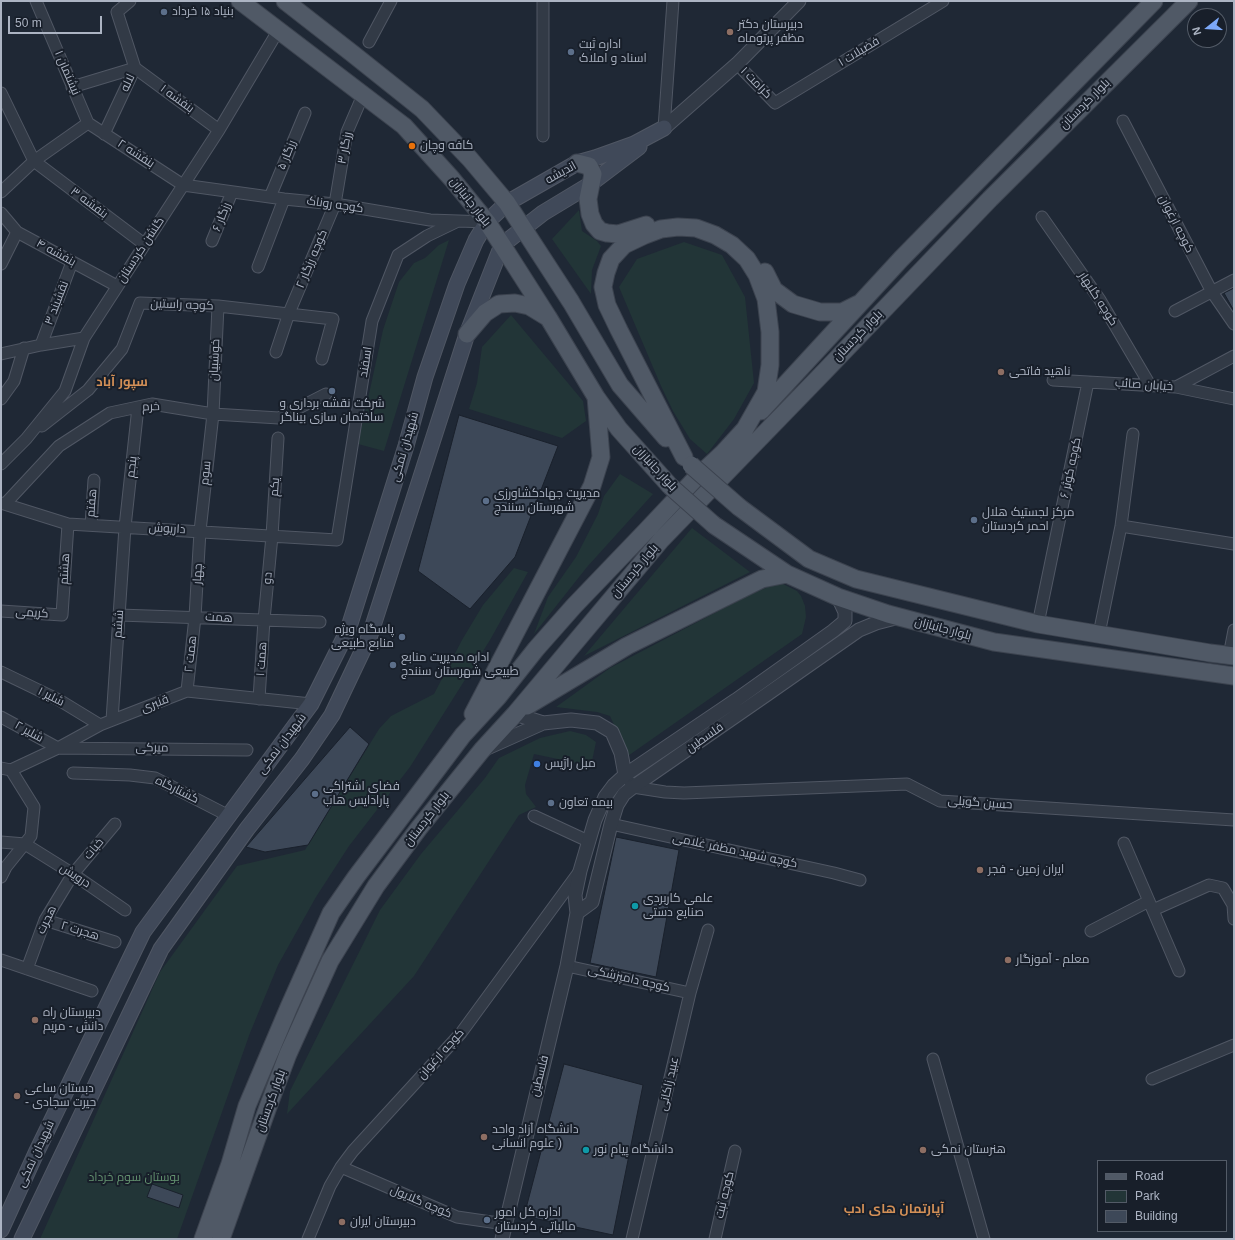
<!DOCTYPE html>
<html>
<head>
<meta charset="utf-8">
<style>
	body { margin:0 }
	#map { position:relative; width:1235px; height:1240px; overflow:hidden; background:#1f2835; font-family:Helvetica,sans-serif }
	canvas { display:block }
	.frame { position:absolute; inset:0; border:2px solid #acb4c3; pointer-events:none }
	.legend { position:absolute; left:1097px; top:1160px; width:130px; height:72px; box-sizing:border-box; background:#181f2a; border:1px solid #535b67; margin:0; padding:5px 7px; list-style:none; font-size:12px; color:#acb4c3 }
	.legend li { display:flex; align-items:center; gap:8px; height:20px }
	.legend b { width:20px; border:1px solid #535b67 }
	.north { position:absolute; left:1187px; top:8px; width:40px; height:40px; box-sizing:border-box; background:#181f2a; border:1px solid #535b67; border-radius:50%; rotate:253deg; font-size:11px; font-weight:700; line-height:16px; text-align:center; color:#acb4c3 }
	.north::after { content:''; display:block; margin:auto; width:14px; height:18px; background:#7ca8f8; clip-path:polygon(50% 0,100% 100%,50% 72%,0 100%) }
	.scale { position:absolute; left:8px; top:16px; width:94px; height:18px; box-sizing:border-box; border:2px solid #acb4c3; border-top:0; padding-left:5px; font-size:12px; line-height:14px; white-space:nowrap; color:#acb4c3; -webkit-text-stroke:3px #181f2a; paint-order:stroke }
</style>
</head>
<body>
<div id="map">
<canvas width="1235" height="1240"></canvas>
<div class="frame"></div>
<ul class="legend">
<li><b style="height:5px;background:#505966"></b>Road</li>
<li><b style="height:11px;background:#223537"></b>Park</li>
<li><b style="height:11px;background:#3d4858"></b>Building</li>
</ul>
<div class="north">N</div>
<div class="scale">50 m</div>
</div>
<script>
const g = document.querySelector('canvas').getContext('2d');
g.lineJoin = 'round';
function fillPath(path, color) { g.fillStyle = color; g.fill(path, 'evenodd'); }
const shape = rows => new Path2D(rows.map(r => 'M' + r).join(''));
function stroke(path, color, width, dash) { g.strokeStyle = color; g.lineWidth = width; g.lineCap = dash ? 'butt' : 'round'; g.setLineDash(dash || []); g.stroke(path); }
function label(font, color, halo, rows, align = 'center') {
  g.font = font + ' Helvetica,Cairo,sans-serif'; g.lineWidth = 4; g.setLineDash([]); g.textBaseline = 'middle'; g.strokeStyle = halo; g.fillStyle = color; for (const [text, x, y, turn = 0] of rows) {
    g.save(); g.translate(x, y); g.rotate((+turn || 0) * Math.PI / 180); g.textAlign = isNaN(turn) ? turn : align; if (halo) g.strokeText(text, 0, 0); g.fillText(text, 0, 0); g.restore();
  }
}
const green = shape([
	[579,210,582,231,597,241,601,246,592,270,591,294,552,239],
	[449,240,384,451,358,444,383,330,399,282,414,263,425,258,439,245],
	[684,242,722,255,745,297,754,383,734,419,707,454,690,439,673,411,661,386,619,287,637,259],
	[511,315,583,401,586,421,562,438,469,409,477,383,482,347],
	[620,474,653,494,587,567,534,634,548,597,576,557,598,514,604,496],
	[692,528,750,572,584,656],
	[514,568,528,572,490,640,410,767,349,846,316,897,278,965,250,1033,177,1239,40,1239,160,972,237,866,305,850,379,729,391,716,434,694,462,640,483,605],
	[779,582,797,591,801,596,805,606,806,617,802,634,625,758,621,740,610,716,597,712,556,707,610,668,747,596],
	[570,731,586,735,596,742,591,766,534,754,525,785,526,794,536,807,519,815,414,976,287,1114,290,1091,380,910,421,854,485,778,499,758,540,738]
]);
const building = shape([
	[1234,288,1234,311,1224,293,1234,288],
	[459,415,558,446,515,557,470,609,418,571,459,415],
	[350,727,369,744,308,845,265,852,246,847,350,727],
	[616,837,679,850,656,977,590,963,616,837],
	[564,1064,643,1085,613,1235,524,1216,564,1064],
	[152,1184,183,1195,179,1208,147,1197,152,1184]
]);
const minor = shape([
	[36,1,88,123],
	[130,1,117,12,135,68],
	[543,1,543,136],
	[369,42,391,1],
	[737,64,775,103,943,1],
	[135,68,219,130],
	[72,87,135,68],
	[1,93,34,161,144,244],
	[1123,121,1212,292,1234,324],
	[88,123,183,185,284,199,335,204,430,220,487,222],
	[664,128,673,1],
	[104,134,135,68],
	[1,192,34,161,88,123],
	[270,197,305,113],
	[1,213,17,232,117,286],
	[1042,217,1100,300,1150,385],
	[212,241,232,192],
	[1,264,17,232],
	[258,267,284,199],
	[1175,311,1234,280],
	[41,345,72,262],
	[276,352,289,313,335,204,347,132,363,95],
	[1,354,41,345,84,338],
	[1053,380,1176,387,1234,399],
	[1176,387,1234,356],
	[1,399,14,381,24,348],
	[42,426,88,390,122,349,140,303,218,306,333,319,322,359],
	[1,464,26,439,65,391,84,338,219,130,278,31],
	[1,503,68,524,337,540,372,321,398,255,427,236,456,222],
	[5,504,59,446,110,413,152,404,213,414,279,418,326,394],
	[91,525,94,480],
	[1121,526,1234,544],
	[1,611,62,615,68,524],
	[119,615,320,622],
	[1038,624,1088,382],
	[1099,634,1121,526,1133,434],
	[1229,656,1234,630],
	[1,672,59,700,100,725],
	[187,691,195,617,200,531,213,414,218,306],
	[259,699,264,620,272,536,278,438],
	[1,717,58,748,247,750],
	[112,720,125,527,138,407],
	[1,768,11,770],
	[11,770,58,748,100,725,187,691,311,704],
	[73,773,130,775,155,778,229,816],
	[630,782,633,787,665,792,684,793,907,784,940,801,1234,820],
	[534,816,588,841],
	[611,824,834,873,860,880],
	[1,842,25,844,73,874,125,910],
	[1124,843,1179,971],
	[1,877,6,867,31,836,34,807,11,770],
	[1153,910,1209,885,1223,888,1233,905,1234,919],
	[45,920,115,942],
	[1091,931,1149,901],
	[1,960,92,991],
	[567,966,690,993],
	[27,969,45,920,73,874,115,824],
	[933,1059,984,1239],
	[1152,1079,1234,1045],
	[341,1167,457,1217,505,1224],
	[308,1239,330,1186,341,1167,353,1151,461,1033,579,872],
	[632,1239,690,993,708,930],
	[715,1239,735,1151]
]);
const tertiary = shape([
	[664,128,737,64,799,1],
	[515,714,543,723],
	[485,749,543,723,571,720,597,723,612,732,621,753,625,775],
	[577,913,592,902,611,824,617,805,624,794,633,787,766,695,859,630,876,623,899,617],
	[502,1239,567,966,577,913,575,895,580,871,595,820,605,797,614,785,625,775,736,700,833,631,845,621,845,612,838,597]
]);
const secondary = shape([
	[1,1230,36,1153,143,932,311,704,348,630,406,446,425,377,457,284,476,240,487,222,507,203,577,163,595,158,634,144,664,128],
	[22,1239,161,949,247,829,302,759,332,715,370,635,467,334,502,245,543,213,586,187,639,147]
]);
const primary = shape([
	[240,1,404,126,452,179,487,222,502,245,548,317,596,397,619,429,670,486],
	[285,1,353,54,422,109,470,159,507,203,523,228,571,302,620,385,666,438],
	[577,163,589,166,593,174,588,199,590,214,594,224,600,231,607,233,618,234,646,225],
	[765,272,774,290,793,304,820,312,842,312,858,304],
	[467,334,485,313,499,304,515,303,529,306,547,317],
	[761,411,901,259,1154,1],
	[739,507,809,559,856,579,1038,624,1210,653,1234,656],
	[714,525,787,574,838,597,888,614,994,642,1234,676],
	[527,706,627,646,762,579,787,574],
	[473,714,592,486,601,457,596,397],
	[203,1239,230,1164,247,1106,289,1007,331,913,356,877,463,735,498,697,536,649,574,606,645,532,694,480,723,453,745,429,766,392,770,365,770,332,766,299,757,275,747,259,732,245,715,235,696,228,678,227,661,229,645,235,624,245,611,259,606,273,603,287,607,305,619,330,684,457],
	[221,1239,268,1107,288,1054,330,961,376,886,419,828,482,750,515,714,661,540,825,371,990,199,1189,1]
]);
const primaryBridge = shape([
	[691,465,739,507],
	[670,486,714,525]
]);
const markers = [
	[164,12,4,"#5c6f8a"],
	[730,32,4,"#8d6e63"],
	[571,52,4,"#5c6f8a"],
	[412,146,4,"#e8710a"],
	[1001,372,4,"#8d6e63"],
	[332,391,4,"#5c6f8a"],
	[486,501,4,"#5c6f8a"],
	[974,520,4,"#5c6f8a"],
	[402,637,4,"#5c6f8a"],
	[393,665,4,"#5c6f8a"],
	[537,764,4,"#3f7fe0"],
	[315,794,4,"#5c6f8a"],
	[551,803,4,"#5c6f8a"],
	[980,870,4,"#8d6e63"],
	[635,906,4,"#0f9aa8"],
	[1008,960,4,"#8d6e63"],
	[35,1020,4,"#8d6e63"],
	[17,1096,4,"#8d6e63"],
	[484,1137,4,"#8d6e63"],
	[586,1150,4,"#0f9aa8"],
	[923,1150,4,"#8d6e63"],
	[487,1220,4,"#5c6f8a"],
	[342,1222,4,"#8d6e63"]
];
const poiNames = [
	["بنیاد ۱۵ خرداد",172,12],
	["دبیرستان دکتر",738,25],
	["مظفر پرتوماه",738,39],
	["اداره ثبت",579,45],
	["اسناد و املاک",579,59],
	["کافه وچان",420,146],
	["ناهید فاتحی",1009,372],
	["شرکت نقشه برداری و",332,404,"center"],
	["ساختمان سازی بیناگر",332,418,"center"],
	["مدیریت جهادکشاورزی",494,494],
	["شهرستان سنندج",494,508],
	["مرکز لجستیک هلال",982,513],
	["احمر کردستان",982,527],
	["پاسگاه ویژه",394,630,"right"],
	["منابع طبیعی",394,644,"right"],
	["اداره مدیریت منابع",401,658],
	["طبیعی شهرستان سنندج",401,672],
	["مبل راژیس",545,764],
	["فضای اشتراکی",323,787],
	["پارادایس هاب",323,801],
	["بیمه تعاون",559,803],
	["ایران زمین - فجر",988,870],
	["علمی کاربردی",643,899],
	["صنایع دستی",643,913],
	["معلم - آموزگار",1016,960],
	["دبیرستان راه",43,1013],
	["دانش - مریم",43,1027],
	["دبستان ساعی",25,1089],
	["- حیرت سجادی",25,1103],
	["دانشگاه آزاد واحد",492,1130],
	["علوم انسانی )",492,1144],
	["دانشگاه پیام نور",594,1150],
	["هنرستان نمکی",931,1150],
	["اداره کل امور",495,1213],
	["مالیاتی کردستان",495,1227],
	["دبیرستان ایران",350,1222]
];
const streetNames = [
	["فضیلات ۱",859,52,-31],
	["نیشتمان ۱",67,73,67],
	["لاله",128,83,-65],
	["کرامت ۱",756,83,45],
	["بنفشه ۱",177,99,36],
	["بلوار کردستان",1085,104,-45],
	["رزگار ۳",345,148,-79],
	["بنفشه ۲",136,154,33],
	["رزگار ۵",287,155,-68],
	["اندیشه",561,173,-29],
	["بلوار جانبازان",470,202,52],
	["بنفشه ۳",89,203,37],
	["کوچه روناک",335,205,8],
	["رزگار ۶",222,217,-68],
	["کوچه ارغوان",1176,224,63],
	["گلشن کردستان",141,250,-57],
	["بنفشه ۴",56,253,29],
	["کوچه رزگار ۲",312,259,-67],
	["کوچه گلبهار",1098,299,57],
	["نقشبند ۳",57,303,-69],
	["کوچه راستین",182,305,2],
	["بلوار کردستان",858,336,-46],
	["خوشبیان",215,360,-87],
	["اسفند",366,362,-81],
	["خیابان صائب",1144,385,4],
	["خرم",151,407,-2],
	["شهیدان نمکی",405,447,-74],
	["پنجم",132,467,-83],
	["بلوار جانبازان",655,468,47],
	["کوچه کوثر ۶",1071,468,-78],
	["سوم",206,473,-84],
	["یکم",275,487,-86],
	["هفتم",92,503,-86],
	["داریوش",167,529,3],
	["هشتم",65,569,-87],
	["بلوار کردستان",635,571,-50],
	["چهار",198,574,-87],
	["دو",268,578,-85],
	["کریمی",32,613,4],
	["همت",219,618,3],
	["ششم",119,624,-86],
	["بلوار جانبازان",943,629,15],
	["همت ۲",191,654,-84],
	["همت ۱",262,659,-86],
	["شلیر ۱",51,697,27],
	["قنبری",155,704,-21],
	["شلیر ۲",29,732,29],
	["فلسطین",705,738,-35],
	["شهیدان نمکی",282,744,-53],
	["میرکی",152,748,1],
	["کشتارگاه",177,790,26],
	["حسین گویلی",980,803,4],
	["بلوار کردستان",427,819,-52],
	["خبات",94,849,-50],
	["کوچه شهید مظفر غلامی",735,851,12],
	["درویش",75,876,33],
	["هجرت",47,920,-64],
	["هجرت ۲",80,931,17],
	["کوچه دامپزشکی",629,979,13],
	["کوچه ارغوان",441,1054,-48],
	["فلسطین",540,1076,-76],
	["عبید زاکانی",669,1084,-77],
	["بلوار کردستان",271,1101,-70],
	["شهیدان نمکی",36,1154,-65],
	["کوچه ثبت",725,1195,-77],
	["کوچه گلایول",421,1202,23]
];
const parkNames = [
	["بوستان سوم خرداد",134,1178]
];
const neighbourhoodNames = [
	["سپور آباد",122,382],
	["آپارتمان های ادب",894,1209]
];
fillPath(green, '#223537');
fillPath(building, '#3d4858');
stroke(building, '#1a212c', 1);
stroke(minor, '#505764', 13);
stroke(tertiary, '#505764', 15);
stroke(secondary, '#505764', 17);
stroke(primary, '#3c434f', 19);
stroke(minor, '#323a46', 11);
stroke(tertiary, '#323a46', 13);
stroke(secondary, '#404959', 15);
stroke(primary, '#505966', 17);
stroke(primaryBridge, '#3c434f', 19, []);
stroke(primaryBridge, '#505966', 17);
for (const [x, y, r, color] of markers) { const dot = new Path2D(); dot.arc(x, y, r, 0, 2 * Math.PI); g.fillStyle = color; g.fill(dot); stroke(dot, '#181f2a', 1.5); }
label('12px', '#acb4c3', '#181f2a', poiNames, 'left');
label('12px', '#acb4c3', '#181f2a', streetNames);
label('12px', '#649370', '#181f2a', parkNames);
label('bold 13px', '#d39057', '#181f2a', neighbourhoodNames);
</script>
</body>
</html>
